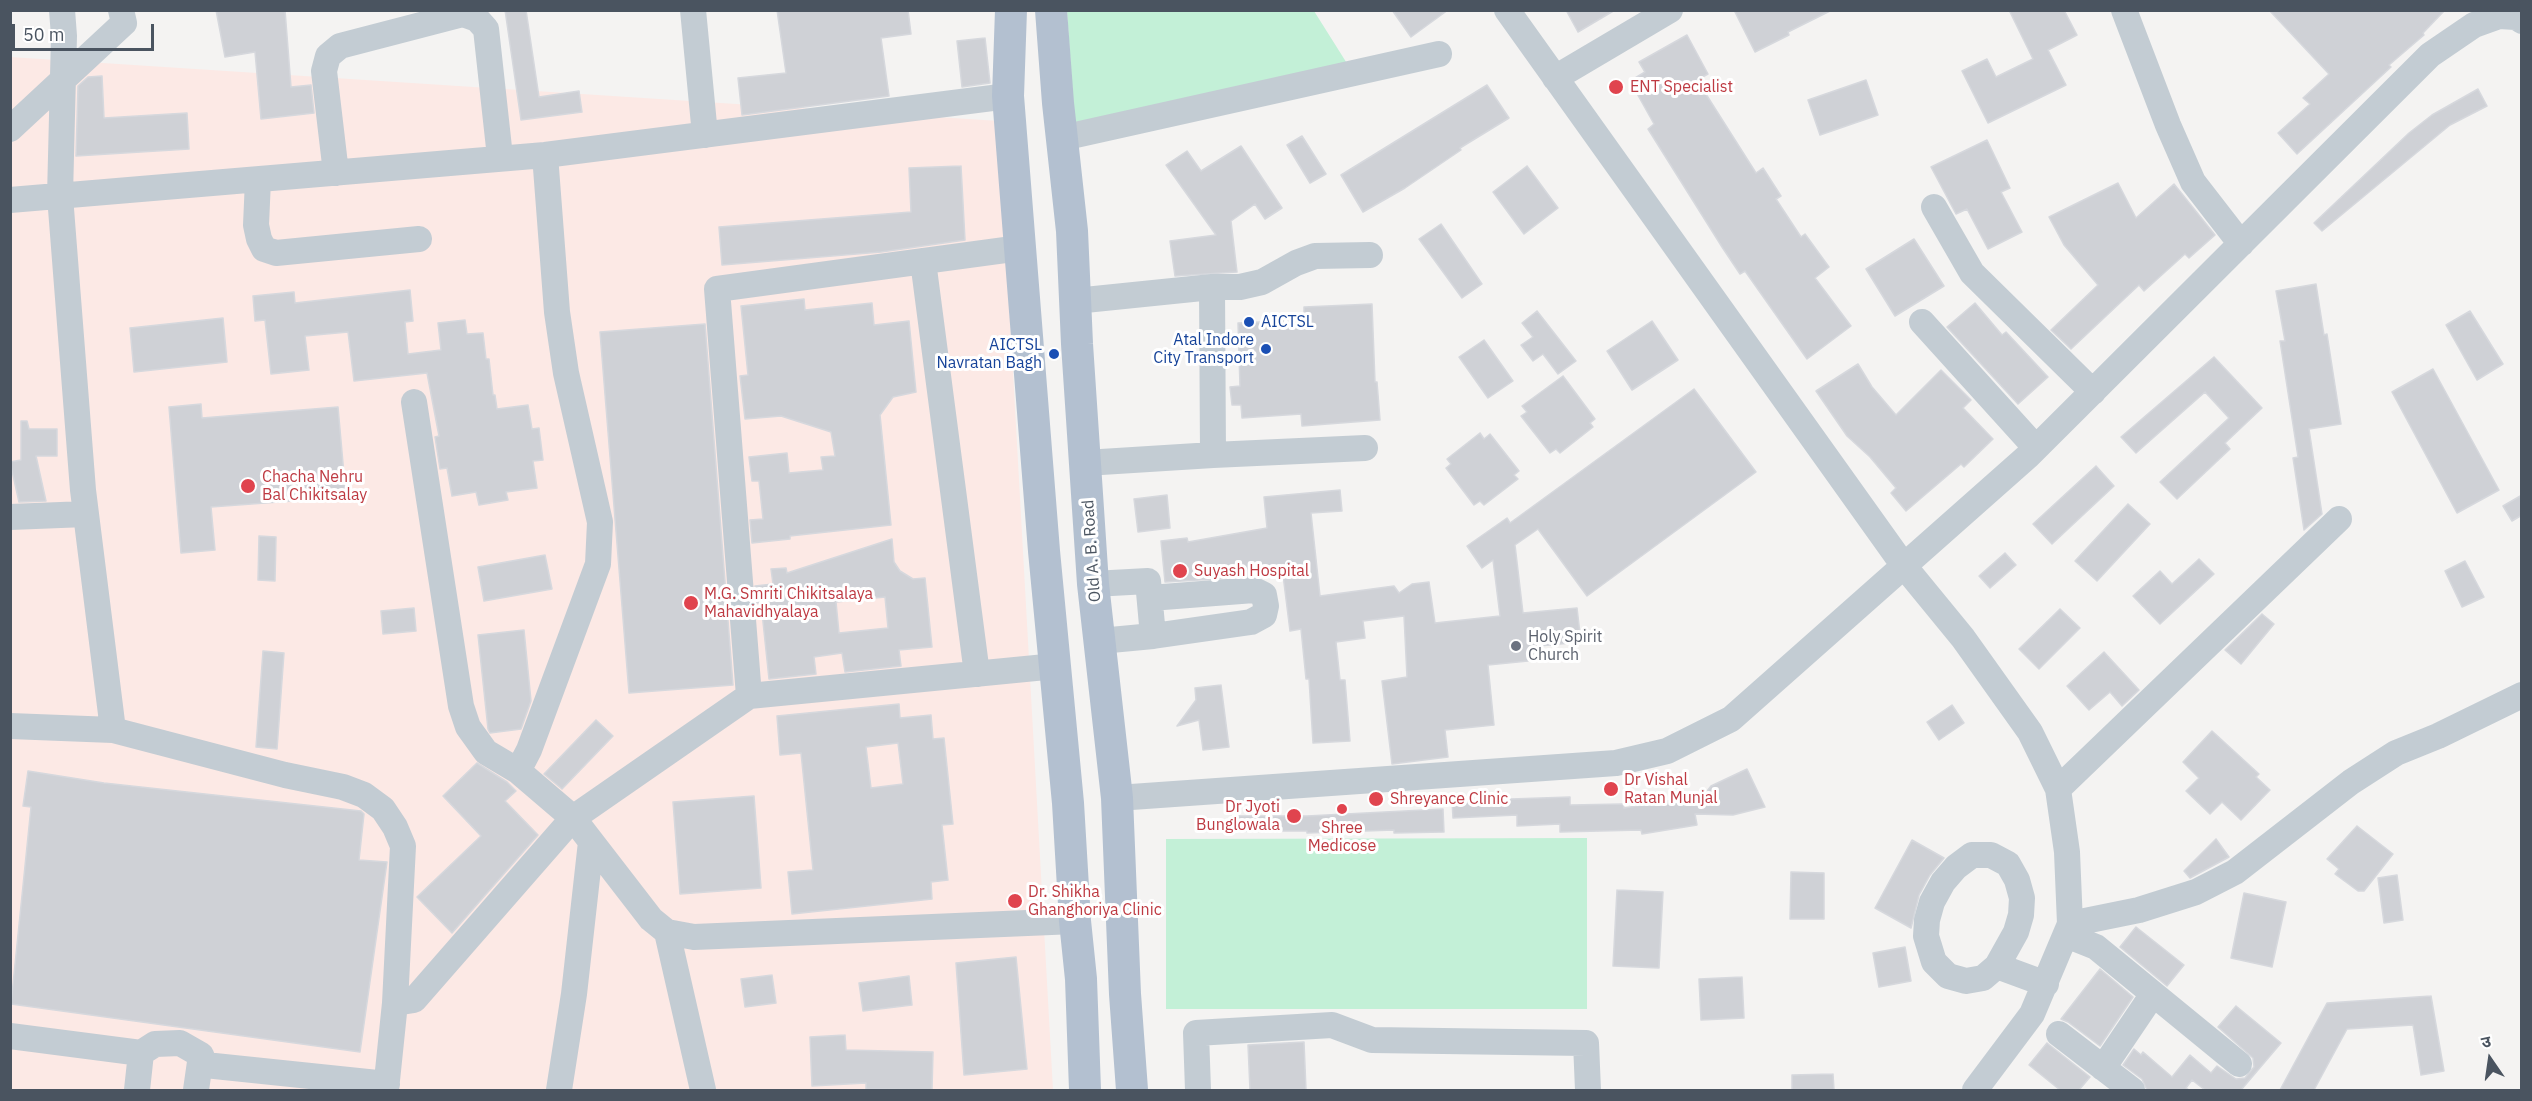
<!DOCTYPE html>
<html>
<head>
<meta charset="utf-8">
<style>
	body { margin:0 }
	#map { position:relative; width:2532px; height:1101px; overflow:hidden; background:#f4f3f2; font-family:"IBM Plex Sans","Noto Sans Devanagari",sans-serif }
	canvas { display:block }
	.frame { position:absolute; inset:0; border:12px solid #4a5460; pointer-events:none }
	.north { position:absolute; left:2460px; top:1029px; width:60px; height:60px; -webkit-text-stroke:4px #fff; paint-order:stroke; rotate:347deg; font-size:16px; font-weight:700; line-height:24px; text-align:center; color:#4a5460 }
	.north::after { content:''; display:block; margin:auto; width:21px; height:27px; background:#4a5460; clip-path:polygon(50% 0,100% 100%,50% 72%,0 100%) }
	.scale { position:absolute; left:12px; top:24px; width:142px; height:27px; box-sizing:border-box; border:3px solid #4a5460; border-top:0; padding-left:8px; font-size:18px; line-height:21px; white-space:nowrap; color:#4a5460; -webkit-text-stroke:4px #fff; paint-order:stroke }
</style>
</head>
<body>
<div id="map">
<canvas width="2532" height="1101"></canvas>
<div class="frame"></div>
<div class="north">उ</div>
<div class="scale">50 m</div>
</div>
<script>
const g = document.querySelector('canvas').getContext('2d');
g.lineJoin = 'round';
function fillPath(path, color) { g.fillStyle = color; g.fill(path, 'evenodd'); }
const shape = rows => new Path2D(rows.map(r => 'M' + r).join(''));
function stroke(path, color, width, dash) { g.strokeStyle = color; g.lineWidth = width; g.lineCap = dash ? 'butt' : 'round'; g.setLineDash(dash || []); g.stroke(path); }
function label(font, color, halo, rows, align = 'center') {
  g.font = font + ' "IBM Plex Sans",sans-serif'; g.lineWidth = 6; g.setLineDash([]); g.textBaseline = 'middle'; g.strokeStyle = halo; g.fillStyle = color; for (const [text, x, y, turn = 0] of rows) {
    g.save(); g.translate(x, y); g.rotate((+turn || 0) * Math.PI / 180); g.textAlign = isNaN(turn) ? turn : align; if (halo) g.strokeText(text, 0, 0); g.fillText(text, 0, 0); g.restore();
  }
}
const medical = shape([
	[10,57,999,121,1053,1090,11,1090]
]);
const green = shape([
	[1067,11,1314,11,1348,65,1075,128],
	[1587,838,1587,1009,1166,1009,1166,839]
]);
const building = shape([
	[216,10,285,10,291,87,311,85,314,113,261,119,255,52,225,57,216,10],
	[505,10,526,10,539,97,579,91,582,112,521,120,505,10],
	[777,10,908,10,911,34,881,38,889,96,742,115,738,78,786,73,777,10],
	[1392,10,1448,10,1411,37,1392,10],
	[1566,10,1615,10,1578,32,1566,10],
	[1734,10,1832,10,1788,32,1789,35,1755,52,1734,10],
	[2009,10,2064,10,2077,35,2048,50,2066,85,1988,123,1962,71,1987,59,1996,77,2033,59,2009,10],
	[2269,10,2445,10,2423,33,2424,35,2389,65,2391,67,2297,154,2278,133,2310,104,2303,98,2329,74,2269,10],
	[1687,35,1708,74,1697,80,1756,173,1763,168,1781,196,1776,199,1801,237,1805,234,1829,267,1815,278,1851,326,1807,359,1745,271,1740,274,1722,247,1648,129,1654,124,1630,81,1645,72,1639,62,1687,35],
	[985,38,990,83,962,87,957,41,985,38],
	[102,76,104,118,187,113,189,149,76,156,78,86,88,77,102,76],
	[1866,80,1878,115,1820,135,1808,100,1866,80],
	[1487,85,1509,118,1460,148,1461,150,1405,188,1363,212,1341,175,1487,85],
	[2478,89,2487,106,2450,125,2322,231,2314,223,2409,133,2432,115,2478,89],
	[1302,136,1326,174,1310,183,1287,145,1302,136],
	[1987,140,2010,188,2001,192,2022,232,1988,249,1967,209,1956,214,1931,167,1987,140],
	[1241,146,1282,208,1265,219,1255,204,1231,221,1237,272,1175,276,1170,241,1216,235,1166,165,1187,151,1201,171,1241,146],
	[961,166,965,240,881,252,722,265,719,227,911,212,909,168,961,166],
	[1527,166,1558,208,1524,234,1493,192,1527,166],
	[2118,183,2136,218,2174,184,2215,235,2189,258,2185,254,2144,291,2139,285,2071,349,2051,330,2098,285,2064,245,2049,217,2118,183],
	[1441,224,1482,284,1462,298,1419,239,1441,224],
	[1914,239,1944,286,1895,316,1866,269,1914,239],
	[2316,284,2324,335,2327,334,2341,424,2309,429,2322,514,2304,530,2293,458,2298,457,2280,341,2285,341,2276,291,2316,284],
	[410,290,413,321,405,322,408,354,441,350,438,323,465,320,467,334,483,333,486,359,489,359,493,395,495,395,497,409,528,405,532,429,539,428,543,460,533,461,537,488,506,492,508,500,479,505,476,492,452,496,447,468,440,469,435,437,439,436,427,373,354,381,348,332,305,336,309,370,271,374,265,320,255,321,253,296,294,292,295,303,410,290],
	[804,299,805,310,872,303,874,325,909,321,916,392,893,397,880,415,891,525,790,536,790,539,752,543,750,520,763,519,759,481,752,481,749,457,787,453,789,473,823,470,821,457,835,456,831,432,781,416,745,419,740,376,748,375,741,306,804,299],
	[1975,303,2002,335,2006,332,2048,377,2018,404,1947,327,1975,303],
	[1372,304,1375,382,1377,382,1380,420,1302,426,1301,414,1242,418,1241,405,1232,405,1230,387,1240,386,1238,323,1304,320,1304,307,1372,304],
	[1537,311,1576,361,1558,374,1543,354,1533,361,1521,345,1533,337,1522,323,1537,311],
	[2470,311,2503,364,2477,380,2446,325,2470,311],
	[223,318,227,362,134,372,130,328,223,318],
	[1652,321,1678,360,1632,390,1607,351,1652,321],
	[705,324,733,685,629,693,600,332,705,324],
	[1484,340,1513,381,1488,398,1459,357,1484,340],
	[2214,357,2262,408,2225,443,2230,449,2177,499,2160,482,2229,418,2205,392,2136,453,2121,437,2214,357],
	[1858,364,1872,387,1896,415,1941,370,1971,400,1963,408,1993,439,1964,467,1961,464,1906,511,1891,493,1896,488,1870,457,1847,436,1816,391,1858,364],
	[2433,369,2499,490,2457,513,2392,392,2433,369],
	[1563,376,1595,419,1590,423,1593,427,1560,453,1556,449,1550,453,1521,416,1527,412,1522,406,1563,376],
	[1694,389,1756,472,1587,596,1538,529,1515,545,1523,613,1577,608,1581,642,1539,646,1528,661,1488,665,1494,725,1445,730,1448,757,1392,764,1382,681,1407,677,1404,616,1363,621,1365,638,1336,642,1340,680,1345,680,1350,741,1313,743,1309,679,1306,679,1301,629,1290,631,1283,575,1165,582,1161,541,1187,538,1188,542,1267,528,1264,497,1340,490,1342,511,1311,513,1320,596,1394,586,1399,593,1412,584,1429,582,1435,623,1500,616,1493,560,1482,568,1467,546,1507,518,1510,523,1694,389],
	[201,404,202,418,338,407,346,497,211,507,215,550,181,553,169,407,201,404],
	[21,421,27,421,29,429,57,429,57,456,36,456,46,501,19,502,10,462,21,460,21,421],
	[1480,433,1484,439,1490,434,1519,471,1514,475,1518,479,1484,505,1480,501,1474,505,1446,468,1451,464,1447,459,1480,433],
	[2096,466,2114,486,2052,544,2033,524,2096,466],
	[1167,495,1170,528,1138,532,1134,499,1167,495],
	[2522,495,2522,515,2512,521,2503,506,2522,495],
	[2128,504,2150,524,2097,581,2075,561,2128,504],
	[259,536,276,537,275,581,258,580,259,536],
	[892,539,894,562,900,571,913,579,925,578,932,647,899,650,901,666,845,672,842,653,814,657,816,674,769,679,761,603,757,603,755,586,773,584,771,569,786,568,787,573,892,539],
	[885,597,888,628,839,633,836,602,885,597],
	[2005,553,2016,565,1990,588,1979,576,2005,553],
	[545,555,552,589,484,601,478,567,545,555],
	[2199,559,2214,574,2160,624,2133,596,2160,571,2172,584,2199,559],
	[2465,561,2484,597,2462,607,2445,571,2465,561],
	[414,608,416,631,383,634,381,611,414,608],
	[2060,609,2080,628,2039,669,2019,649,2060,609],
	[2262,614,2274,624,2241,664,2225,650,2262,614],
	[524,630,531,701,521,729,490,733,488,729,478,635,524,630],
	[263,651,284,653,277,749,256,747,263,651],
	[2104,652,2139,690,2122,706,2110,692,2089,710,2067,686,2104,652],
	[1221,685,1229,747,1203,750,1199,720,1177,726,1196,700,1195,688,1221,685],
	[899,704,900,718,931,715,933,739,944,738,953,824,942,825,948,880,931,882,932,899,792,914,788,872,813,870,801,753,780,755,777,716,899,704],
	[898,743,903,784,871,788,866,747,898,743],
	[1952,705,1964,723,1939,740,1927,722,1952,705],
	[596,720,613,736,562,789,544,774,596,720],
	[2212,731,2259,774,2256,777,2270,790,2241,820,2222,802,2210,814,2186,791,2199,778,2183,762,2212,731],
	[477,763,507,782,516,791,505,801,538,835,452,933,417,897,481,836,443,796,477,763],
	[1747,769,1765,807,1733,815,1695,814,1697,825,1642,834,1641,830,1560,832,1560,824,1517,826,1517,815,1453,818,1452,801,1570,797,1570,805,1623,804,1624,808,1704,795,1711,786,1747,769],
	[28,771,104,783,361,811,364,814,359,860,387,862,360,1052,11,1004,31,807,23,806,28,771],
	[754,796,761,888,680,894,673,802,754,796],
	[1443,809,1444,832,1394,833,1394,830,1307,833,1307,831,1238,831,1238,816,1307,816,1443,809],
	[2357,826,2393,854,2364,891,2358,891,2335,874,2339,869,2327,859,2357,826],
	[2216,839,2229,857,2190,878,2184,871,2216,839],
	[1912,840,1944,858,1930,875,1919,895,1911,928,1875,908,1912,840],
	[1791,872,1824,873,1824,919,1790,919,1791,872],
	[2397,875,2403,920,2384,923,2378,878,2397,875],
	[1617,890,1663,892,1659,968,1613,966,1617,890],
	[2244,893,2286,902,2272,967,2231,958,2244,893],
	[2136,927,2184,965,2167,986,2120,947,2136,927],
	[1905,947,1911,981,1879,987,1873,953,1905,947],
	[1016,957,1027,1069,964,1075,956,963,1016,957],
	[2100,969,2133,997,2100,1046,2068,1022,2061,1019,2100,969],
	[772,975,776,1003,745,1007,741,979,772,975],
	[909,976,912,1005,863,1011,859,983,909,976],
	[1742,977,1744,1018,1701,1020,1699,979,1742,977],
	[2431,996,2444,1071,2421,1075,2413,1025,2347,1029,2314,1090,2280,1090,2327,1003,2431,996],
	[2236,1006,2281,1043,2241,1090,2205,1090,2192,1080,2186,1088,2189,1090,2147,1090,2142,1079,2123,1065,2134,1049,2141,1055,2143,1052,2172,1077,2190,1055,2211,1073,2217,1066,2236,1079,2245,1078,2254,1067,2253,1058,2218,1027,2236,1006],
	[845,1035,846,1050,933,1052,932,1090,866,1089,866,1083,812,1086,810,1037,845,1035],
	[1304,1042,1306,1090,1250,1090,1248,1045,1304,1042],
	[2047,1043,2090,1077,2079,1090,2060,1090,2029,1065,2047,1043],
	[1833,1074,1834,1090,1792,1090,1792,1075,1833,1074]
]);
const minor = shape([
	[62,10,64,36,60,196,83,490,113,730],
	[693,10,705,135],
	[1507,10,1904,566,1963,638,2030,732,2058,789,2067,852,2070,924,2032,1014,1975,1090],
	[2124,10,2168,125,2193,182,2241,244],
	[1555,78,1670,10],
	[10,129,124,23,121,10],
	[1062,138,1439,54],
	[545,155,557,312,566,373,600,522,598,564,529,750,518,771,573,818,651,919,667,932,694,937,1075,921],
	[336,173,324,71,328,56,340,46,463,14,477,19,486,29,500,157],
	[258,180,256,225,259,239,264,249,276,253,419,239],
	[10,200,545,155,1008,96],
	[1934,207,1972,273,2093,392],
	[923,261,977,674],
	[1212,287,1240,287,1262,282,1296,263,1315,256,1370,255],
	[1075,301,1212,287,1213,455,1085,463],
	[1922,322,2036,448],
	[414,402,461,706,468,727,486,752,518,771],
	[1213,455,1365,448],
	[10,517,86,514],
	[1093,584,1148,581,1153,636,1100,641],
	[1150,598,1254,590,1264,595,1266,606,1264,615,1251,622,1153,636],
	[749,696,1056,666],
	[10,726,113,730,285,775,343,787,364,795,383,809,395,827,403,846,395,1003,386,1090],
	[2058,789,2339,519],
	[1117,798,1616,763,1667,751,1731,719,2028,456,2430,55,2474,25,2499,16,2516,17,2522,21],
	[1972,855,1991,855,2008,864,2017,880,2022,898,2021,915,2016,932,1997,966,1983,978,1966,981,1948,976,1934,962,1926,936,1927,920,1932,902,1943,882,1956,867,1972,855],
	[2070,924,2139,910,2196,892,2235,872,2351,782,2396,753,2438,736,2522,695],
	[667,932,703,1090],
	[2066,935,2096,947,2239,1064],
	[1997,966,2046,984],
	[395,1003,414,1000,573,818,749,696,717,289,1020,248],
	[2059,1034,2132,1090],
	[10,1036,141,1053,155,1044,180,1043,201,1055,205,1065,387,1084],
	[2103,1068,2153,994],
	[137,1090,141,1053],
	[196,1090,201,1055],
	[559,1090,574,994,591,842],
	[1198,1090,1196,1033,1332,1025,1372,1040,1586,1043,1588,1090]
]);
const major = shape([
	[1011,10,1008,96,1044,551,1068,803,1075,921,1081,979,1085,1090],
	[1051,10,1058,103,1072,231,1077,344,1093,584,1117,798,1125,994,1132,1090]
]);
const markers = [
	[1616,87,8,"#e0444e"],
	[1249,322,6,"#1a4fb4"],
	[1266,349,6,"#1a4fb4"],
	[1054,354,6,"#1a4fb4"],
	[248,486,8,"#e0444e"],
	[1180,571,8,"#e0444e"],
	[691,603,8,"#e0444e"],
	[1516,646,6,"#6b7280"],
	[1611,789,8,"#e0444e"],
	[1376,799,8,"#e0444e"],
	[1342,809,6,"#e0444e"],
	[1294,816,8,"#e0444e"],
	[1015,901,8,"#e0444e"]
];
const healthNames = [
	["ENT Specialist",1630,87],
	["Chacha Nehru",262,477],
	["Bal Chikitsalay",262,495],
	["Suyash Hospital",1194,571],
	["M.G. Smriti Chikitsalaya",704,594],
	["Mahavidhyalaya",704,612],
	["Dr Vishal",1624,780],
	["Ratan Munjal",1624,798],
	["Shreyance Clinic",1390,799],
	["Dr Jyoti",1280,807,"right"],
	["Bunglowala",1280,825,"right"],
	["Shree",1342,828,"center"],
	["Medicose",1342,846,"center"],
	["Dr. Shikha",1028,892],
	["Ghanghoriya Clinic",1028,910]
];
const transitNames = [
	["AICTSL",1261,322,"left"],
	["Atal Indore",1254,340],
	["City Transport",1254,358],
	["AICTSL",1042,345],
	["Navratan Bagh",1042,363]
];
const streetNames = [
	["Old A. B. Road",1092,551,-94]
];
const worshipNames = [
	["Holy Spirit",1528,637],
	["Church",1528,655]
];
fillPath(medical, '#fce9e5');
fillPath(green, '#c3f0d7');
fillPath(building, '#cfd1d6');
stroke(building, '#d6d8dd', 1.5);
stroke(minor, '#c3ccd3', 26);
stroke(major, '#b3c0d0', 32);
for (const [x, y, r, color] of markers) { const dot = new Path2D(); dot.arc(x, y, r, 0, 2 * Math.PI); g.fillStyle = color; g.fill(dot); stroke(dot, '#fff', 2); }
label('16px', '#be3a42', '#fff', healthNames, 'left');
label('16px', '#164399', '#fff', transitNames, 'right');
label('16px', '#4a5460', '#fff', streetNames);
label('16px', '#5b616d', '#fff', worshipNames, 'left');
</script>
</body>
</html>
